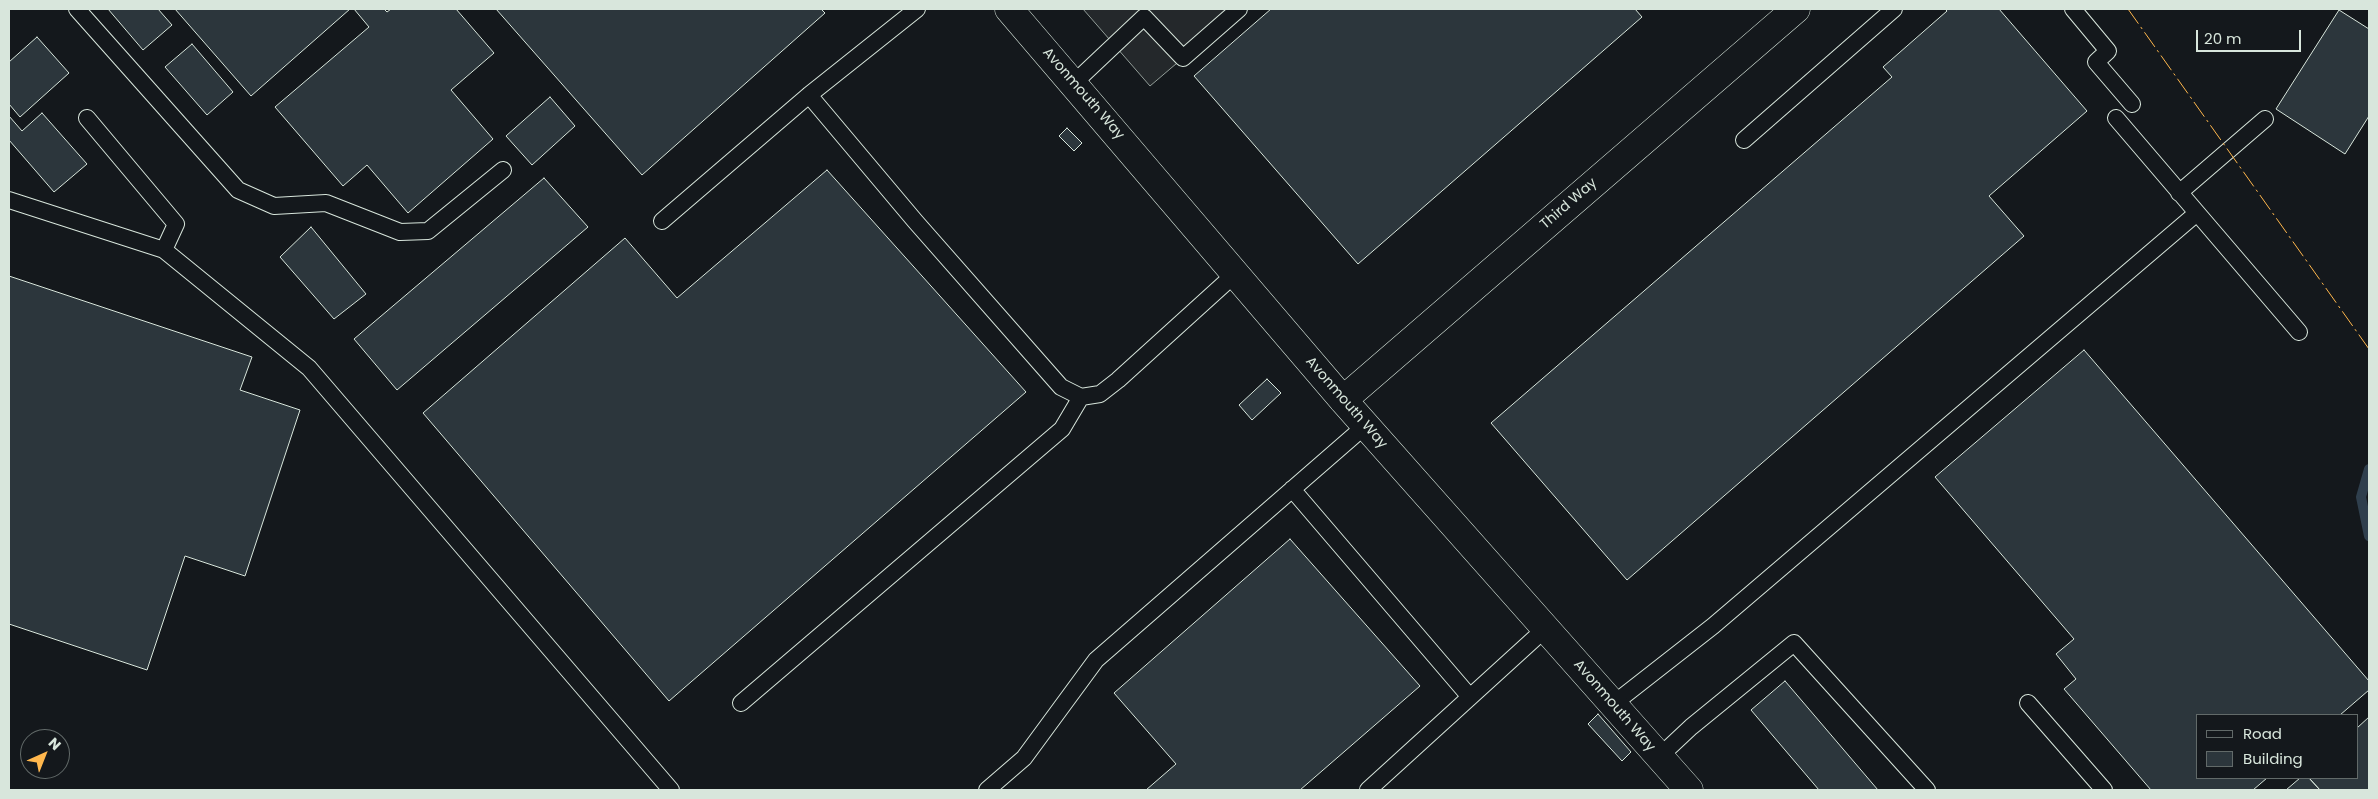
<!DOCTYPE html>
<html>
<head>
<meta charset="utf-8">
<style>
	body { margin:0 }
	#map { position:relative; width:2378px; height:799px; overflow:hidden; background:#14181c; font-family:Poppins,sans-serif }
	canvas { display:block }
	.frame { position:absolute; inset:0; border:10px solid #d8e6dc; pointer-events:none }
	.legend { position:absolute; left:2196px; top:714px; width:162px; height:65px; box-sizing:border-box; background:#14181c; border:1px solid #626a69; margin:0; padding:6px 9px; list-style:none; font-size:15px; color:#d8e6dc }
	.legend li { display:flex; align-items:center; gap:10px; height:25px }
	.legend b { width:25px; border:1px solid #626a69 }
	.north { position:absolute; left:20px; top:729px; width:50px; height:50px; box-sizing:border-box; background:#14181c; border:1px solid #626a69; border-radius:50%; rotate:44deg; font-size:14px; font-weight:700; line-height:20px; text-align:center; color:#d8e6dc }
	.north::after { content:''; display:block; margin:auto; width:18px; height:22px; background:#ffb74d; clip-path:polygon(50% 0,100% 100%,50% 72%,0 100%) }
	.scale { position:absolute; left:2196px; top:30px; width:105px; height:22px; box-sizing:border-box; border:2px solid #d8e6dc; border-top:0; padding-left:6px; font-size:15px; line-height:18px; white-space:nowrap; color:#d8e6dc; -webkit-text-stroke:4px #14181c; paint-order:stroke }
</style>
</head>
<body>
<div id="map">
<canvas width="2378" height="799"></canvas>
<div class="frame"></div>
<ul class="legend">
<li><b style="height:6px;background:#14181c"></b>Road</li>
<li><b style="height:14px;background:#2c363c"></b>Building</li>
</ul>
<div class="north">N</div>
<div class="scale">20 m</div>
</div>
<script>
const g = document.querySelector('canvas').getContext('2d');
g.lineJoin = 'round';
function fillPath(path, color) { g.fillStyle = color; g.fill(path, 'evenodd'); }
const shape = rows => new Path2D(rows.map(r => 'M' + r).join(''));
function stroke(path, color, width, dash) { g.strokeStyle = color; g.lineWidth = width; g.lineCap = dash ? 'butt' : 'round'; g.setLineDash(dash || []); g.stroke(path); }
function label(font, color, halo, rows, align = 'center') {
  g.font = font + ' Poppins,sans-serif'; g.lineWidth = 4; g.setLineDash([]); g.textBaseline = 'middle'; g.strokeStyle = halo; g.fillStyle = color; for (const [text, x, y, turn = 0] of rows) {
    g.save(); g.translate(x, y); g.rotate((+turn || 0) * Math.PI / 180); g.textAlign = isNaN(turn) ? turn : align; if (halo) g.strokeText(text, 0, 0); g.fillText(text, 0, 0); g.restore();
  }
}
const parking = shape([
	[1083,9,1235,9,1237,12,1150,86,1083,9]
]);
const stream = shape([
	[2369,469,2361,497,2369,536]
]);
const building = shape([
	[108,9,158,9,172,25,143,50,108,9],
	[175,9,350,9,251,96,175,9],
	[354,9,384,9,387,12,391,9,456,9,494,53,451,90,493,139,408,213,367,165,343,186,275,107,369,27,354,9],
	[496,9,821,9,825,13,642,175,496,9],
	[1271,9,1635,9,1642,17,1358,264,1194,76,1271,9],
	[1945,9,1999,9,2087,111,1989,196,2024,236,1627,580,1491,423,1892,77,1883,67,1947,11,1945,9],
	[2339,10,2369,29,2369,116,2345,154,2276,109,2339,10],
	[37,37,69,73,20,117,9,104,9,62,37,37],
	[192,44,233,92,207,115,165,67,192,44],
	[550,97,575,126,532,165,506,136,550,97],
	[42,113,87,164,54,192,9,140,9,116,22,131,42,113],
	[1067,128,1082,143,1074,151,1059,136,1067,128],
	[827,170,1026,392,669,701,423,413,625,238,677,298,827,170],
	[544,178,588,227,397,390,354,339,544,178],
	[311,227,366,294,334,319,280,257,311,227],
	[9,276,252,357,240,390,300,410,245,576,185,556,147,670,9,624,9,276],
	[2084,350,2369,681,2369,690,2340,715,2197,715,2197,778,2267,778,2253,790,2151,790,2064,689,2076,679,2056,654,2074,639,1935,477,2084,350],
	[1267,379,1281,393,1252,420,1239,405,1267,379],
	[1290,539,1420,686,1300,790,1146,790,1176,764,1114,693,1290,539],
	[1785,681,1878,790,1819,790,1751,710,1785,681],
	[1598,714,1631,752,1622,761,1588,724,1598,714],
	[2369,717,2369,790,2320,790,2309,778,2357,778,2357,728,2369,717],
	[2300,778,2309,778,2320,790,2286,790,2300,778]
]);
const service = shape([
	[77,9,238,190,274,206,326,203,400,232,428,231,503,170],
	[2073,9,2108,51,2096,62,2132,104],
	[1074,83,1144,17,1183,58,1239,9],
	[809,95,915,221,1061,387,1081,397,1100,394,1118,380,1235,274],
	[2116,118,2299,332],
	[1744,140,1894,9],
	[2179,193,2265,119],
	[9,200,164,250,176,224,87,118],
	[662,221,809,95,917,9],
	[164,250,309,368,671,790],
	[1292,489,1470,697],
	[741,703,1062,429,1081,397],
	[2028,703,2104,790],
	[1612,705,1713,626,2197,213],
	[1659,757,1691,727,1794,643,1927,790],
	[987,790,1024,758,1096,660,1365,426],
	[1368,790,1546,628]
]);
const minor = shape([
	[1009,9,1343,400,1689,790],
	[1343,400,1796,9]
]);
const power = shape([
	[2128,9,2369,349]
]);
const streetNames = [
	["Avonmouth Way",1083,94,49],
	["Third Way",1569,204,-41],
	["Avonmouth Way",1346,403,49],
	["Avonmouth Way",1614,706,49]
];
fillPath(parking, '#24282b');
stroke(parking, '#939e99', 1);
stroke(stream, '#2f3f4d', 10);
fillPath(building, '#2c363c');
stroke(building, '#d8e6dc', 1);
stroke(service, '#d8e6dc', 18);
stroke(minor, '#d8e6dc', 29);
stroke(service, '#14181c', 16);
stroke(minor, '#14181c', 28);
stroke(power, '#ffb74d', 1, [18, 4, 2.5, 4]);
label('14px', '#d8e6dc', '#14181c', streetNames);
</script>
</body>
</html>
